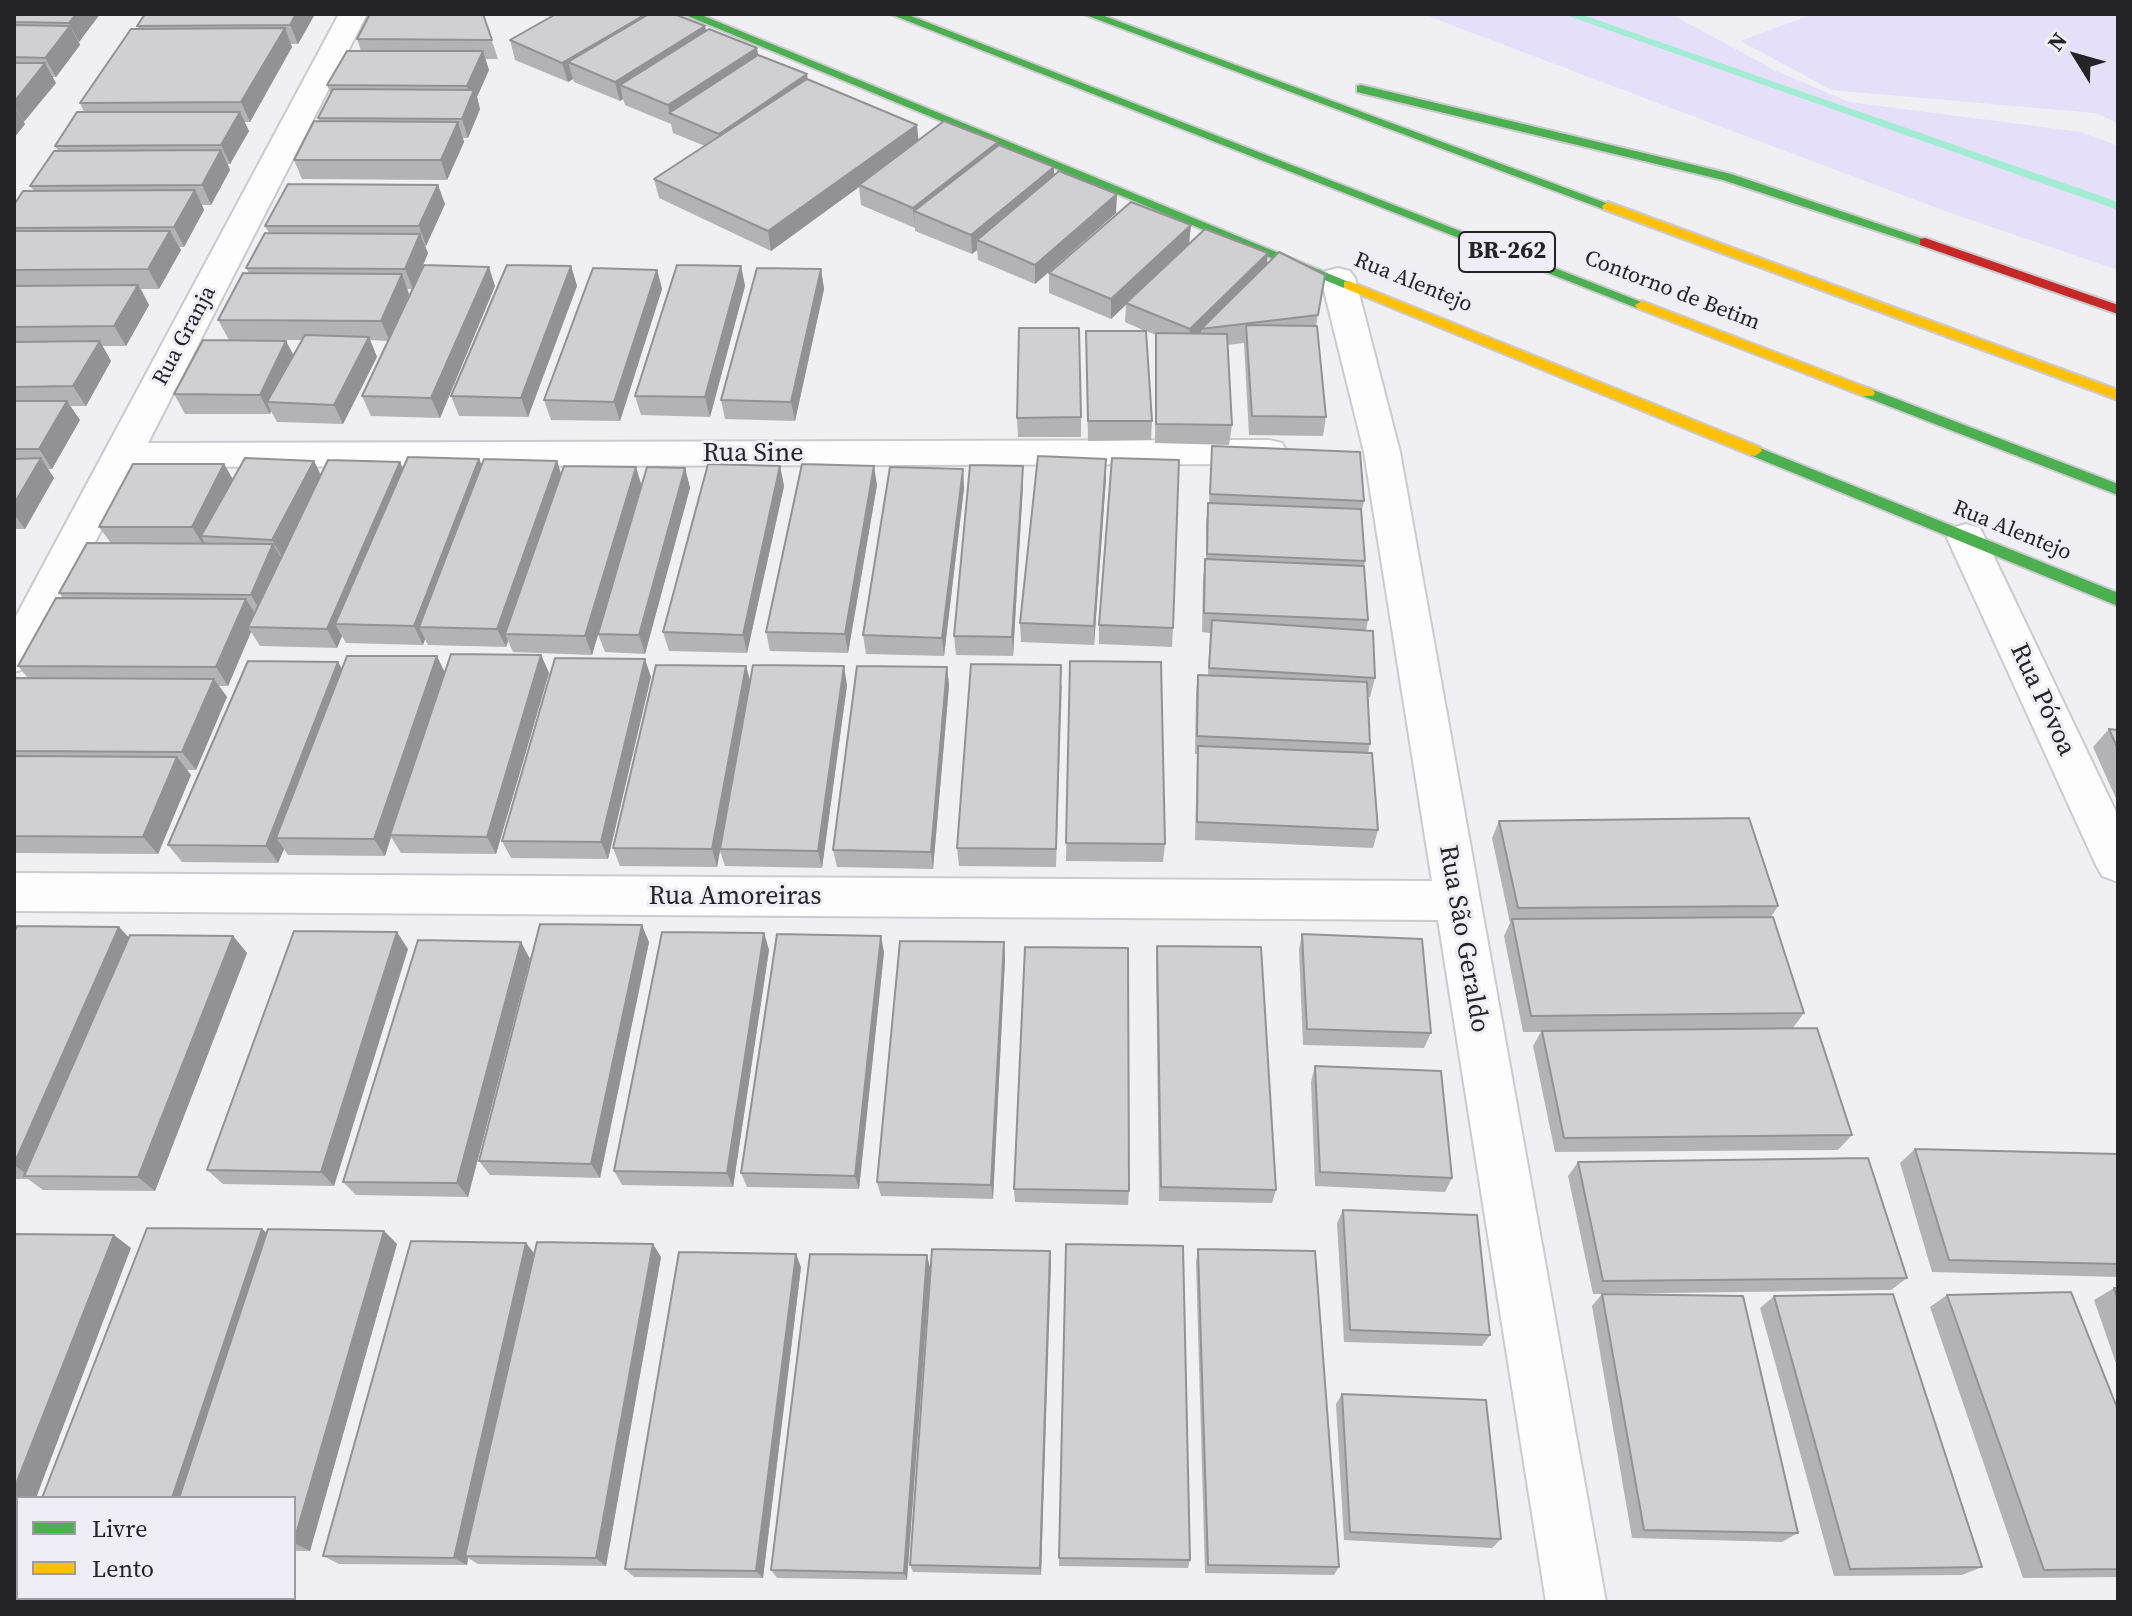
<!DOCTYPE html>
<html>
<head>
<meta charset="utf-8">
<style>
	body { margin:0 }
	#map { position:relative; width:2132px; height:1616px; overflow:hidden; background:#f0eff4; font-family:"Source Serif 4",serif }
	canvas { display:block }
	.frame { position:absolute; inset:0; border:16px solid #242326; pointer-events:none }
	.legend { position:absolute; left:16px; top:1496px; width:280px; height:104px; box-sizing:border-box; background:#efedf6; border:2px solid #9e9ca3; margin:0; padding:10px 14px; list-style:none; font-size:24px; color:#242326 }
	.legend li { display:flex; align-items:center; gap:16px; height:40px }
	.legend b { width:40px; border:2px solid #9e9ca3 }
	.north { position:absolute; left:2036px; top:16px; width:80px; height:80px; -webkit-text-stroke:6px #efedf6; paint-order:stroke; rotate:307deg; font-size:22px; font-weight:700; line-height:32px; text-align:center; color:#242326 }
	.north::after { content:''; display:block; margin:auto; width:28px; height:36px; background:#242326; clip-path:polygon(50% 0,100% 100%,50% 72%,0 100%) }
</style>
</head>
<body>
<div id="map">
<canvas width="2132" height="1616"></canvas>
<div class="frame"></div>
<ul class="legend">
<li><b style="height:10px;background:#4caf50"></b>Livre</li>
<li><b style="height:10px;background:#ffc107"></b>Lento</li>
</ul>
<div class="north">N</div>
</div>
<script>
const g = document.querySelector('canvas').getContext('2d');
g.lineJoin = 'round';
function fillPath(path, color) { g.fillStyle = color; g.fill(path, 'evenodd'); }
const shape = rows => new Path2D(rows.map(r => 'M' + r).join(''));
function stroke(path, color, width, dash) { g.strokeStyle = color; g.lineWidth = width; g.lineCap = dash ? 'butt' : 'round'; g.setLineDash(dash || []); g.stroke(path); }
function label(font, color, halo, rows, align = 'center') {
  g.font = font + ' "Source Serif 4",serif'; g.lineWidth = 6; g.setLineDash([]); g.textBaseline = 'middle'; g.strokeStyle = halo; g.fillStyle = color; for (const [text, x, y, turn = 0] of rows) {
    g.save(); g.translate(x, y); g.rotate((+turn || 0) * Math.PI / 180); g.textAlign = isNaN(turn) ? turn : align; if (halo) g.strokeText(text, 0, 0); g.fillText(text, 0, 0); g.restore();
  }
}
const green = shape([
	[1422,14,1671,14,1774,70,1849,102,2081,132,2118,146,2118,270,1942,210],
	[1813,14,2118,14,2118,123,2095,113,1831,90,1741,41]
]);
const stream = shape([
	[1563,14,1580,14,2118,202,2118,210,1563,14]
]);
const street = shape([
	[339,14,367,14,148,443,1269,440,1282,443,1287,452,1282,461,1269,464,135,467,28,668,14,672,14,620,339,14],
	[1338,268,1350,271,1355,278,1400,452,1606,1602,1546,1602,1438,920,14,911,14,873,1432,881,1364,452,1321,278,1326,271,1338,268],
	[1966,524,1980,528,1985,538,2118,816,2118,882,2102,876,2095,863,1947,538,1952,528,1966,524]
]);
const fast = shape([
	[683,14,699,14,1356,285,1354,288,1344,288,683,14],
	[890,14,906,14,1649,305,1647,308,1637,308,890,14],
	[1083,14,1099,14,1614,206,1603,209,1083,14],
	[1361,85,1731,174,1932,242,1925,246,1920,245,1723,180,1357,92,1357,86,1361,85],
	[1868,388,2118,484,2118,495,1863,396,1861,393,1868,388],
	[1755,446,2118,593,2118,606,1750,455,1748,451,1755,446]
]);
const slow = shape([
	[1608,202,2118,390,2118,400,1603,209,1602,206,1608,202],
	[1349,281,1760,447,1762,451,1755,456,1750,455,1344,288,1344,282,1349,281],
	[1642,301,1873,390,1875,393,1873,396,1863,396,1637,308,1635,305,1642,301]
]);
const jam = shape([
	[1925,238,2118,305,2118,314,1920,245,1920,239,1925,238]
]);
const wall = shape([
	[14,14,100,14,79,42,80,45,56,77,52,77,56,83,23,122,25,124,14,138],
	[315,14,298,44,291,44,292,47,250,122,244,122,249,131,230,164,228,164,230,170,211,205,202,205,204,210,184,247,179,247,181,250,159,289,141,289,149,305,126,346,102,346,111,361,86,406,70,406,80,420,52,469,48,469,54,478,25,529,14,529,14,205,34,191,30,186,58,151,55,146,84,112,80,103,139,29,137,26],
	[483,14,498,59,485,59,489,70,477,97,480,109,468,138,463,138,464,142,447,180,302,179,294,160,319,121,318,118,331,94,327,85,361,51,357,39],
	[705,26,706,32,808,80,918,140,998,142,998,145,1054,176,1116,213,1035,284,978,260,977,250,972,254,915,231,915,228,861,205,859,187,771,251,659,198,654,179,705,146,673,133,671,124,625,105,623,99,620,101,574,82,573,79,568,82,515,60,510,40],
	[445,204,426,246,425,246,428,253,413,289,407,289,409,294,400,315,495,286,440,418,371,416,362,396,388,341,370,340,377,357,343,424,277,422,271,411,270,414,185,414,174,394,286,341,293,355,302,340,229,340,218,320,249,273,246,268,269,233,265,226],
	[1190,244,1266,265,1325,275,1316,326,1326,417,1323,436,1249,435,1244,343,1227,345,1232,425,1229,445,1155,443,1156,335,1146,331,1152,421,1151,440,1088,441,1086,331,1145,331,1125,322,1126,304,1111,319,1049,293,1049,273],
	[571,266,577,286,528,417,459,416,451,396],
	[741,266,745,286,710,417,641,415,635,396],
	[821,269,824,289,795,421,725,419,721,400],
	[657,270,662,289,620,421,551,420,544,400],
	[1081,417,1081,437,1018,437,1017,418],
	[1212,446,1364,501,1362,510,1365,561,1364,568,1368,620,1366,630,1375,678,1370,697,1368,697,1370,744,1368,753,1378,830,1373,848,1195,840,1197,754,1195,754,1196,693,1198,675,1208,675,1210,633,1202,632,1203,578,1206,559,1206,522,1209,503],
	[479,459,482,465,557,461,561,474,641,487,685,468,690,488,645,654,605,652,598,634,639,496,592,655,513,652,508,641,506,647,428,645,425,639,423,645,346,643,342,636,337,648,260,646,251,632,228,686,219,686,227,697,196,770,187,770,191,775,158,854,14,853,14,681,28,678,18,666,63,598,59,593,111,543,99,527,224,464,233,480,314,461,321,475,403,468],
	[780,466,784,486,747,653,669,651,663,632],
	[963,469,964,488,944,656,866,654,863,635],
	[1106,478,1094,645,1021,642,1020,623],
	[877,485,848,653,770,651,766,632],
	[1023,485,1013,656,956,655,954,636],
	[1099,625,1173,628,1172,647,1099,644],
	[541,655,549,673,496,854,401,853,391,837,385,856,288,855,284,849,278,863,182,862,168,845,338,662,342,669,445,672],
	[1070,661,1165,844,1163,862,1066,861],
	[746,666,750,682,847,685,822,868,725,866,720,851,717,867,620,866,613,848],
	[947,667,949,686,933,869,837,867,833,850],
	[651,677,608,859,511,858,502,841],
	[1062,684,1056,867,959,866,957,848],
	[2109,729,2118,730,2118,803,2093,747],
	[1499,821,1778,906,1771,917,1804,1013,1792,1029,1852,1135,1838,1150,1555,1152,1533,1046,1541,1032,1523,1032,1504,936,1510,923,1492,838],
	[119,927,129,938,233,936,247,953,155,1191,43,1190,28,1179,14,1179,14,933],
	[764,933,769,950,733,1187,622,1185,614,1171],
	[1302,934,1431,1033,1424,1048,1303,1045,1299,950],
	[649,942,600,1178,490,1175,479,1161],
	[1004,942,1005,959,993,1199,881,1196,877,1182],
	[1157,946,1276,1190,1272,1203,1159,1201,1156,962],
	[408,949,334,1186,223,1184,207,1170],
	[884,952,859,1189,747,1187,741,1173],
	[530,959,468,1197,356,1195,343,1182],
	[1315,1066,1452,1178,1445,1192,1315,1186,1311,1082],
	[1915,1149,2118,1154,2118,1277,1932,1272,1900,1163],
	[1578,1162,1907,1278,1891,1290,1593,1294,1568,1176],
	[1014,1189,1129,1191,1128,1205,1015,1202],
	[1343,1210,1490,1335,1482,1346,1344,1342,1337,1223],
	[262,1229,267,1233,384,1231,397,1244,310,1551,294,1551,294,1498],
	[526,1243,534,1253,661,1257,606,1566,478,1564,468,1558,467,1565,339,1564,323,1556],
	[1066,1244,1190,1560,1188,1568,1059,1566],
	[1198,1249,1339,1567,1334,1575,1205,1573,1196,1262],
	[1050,1251,1041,1575,913,1572,910,1565],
	[927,1255,930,1268,907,1580,777,1578,771,1570],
	[801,1267,763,1578,634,1577,625,1569],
	[2114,1288,2118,1288,2118,1369,2094,1300],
	[1602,1294,1798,1533,1782,1542,1632,1538,1592,1306],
	[1947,1295,2118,1410,2118,1577,2023,1578,1930,1307],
	[1774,1296,1982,1567,1962,1575,1834,1576,1760,1308],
	[1342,1394,1501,1539,1492,1548,1344,1540,1336,1404]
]);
const shadedWall = shape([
	[76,14,100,14,79,42,69,23],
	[296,14,315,14,298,44,290,25],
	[646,14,652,14,568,62,573,79,568,82,562,63],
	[70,26,80,45,56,77,45,58],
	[705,26,708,45,620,85,623,99,620,101,615,82],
	[285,28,292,47,250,122,241,102],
	[757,48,760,67,670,114,668,105],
	[483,51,489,70,477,97,480,109,468,138,462,119,471,97,467,86],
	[45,63,56,83,24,122,14,105,14,102],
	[807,74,810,94,722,153,719,134],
	[14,106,25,124,14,138],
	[240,112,249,131,230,164,221,145],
	[458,122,464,142,447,180,441,160],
	[917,125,919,144,859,185,859,187,771,251,768,231],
	[998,142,999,162,914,211,915,228,913,208],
	[221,150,230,170,211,205,202,185],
	[1054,167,1054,186,977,240,977,250,972,254,971,235],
	[438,185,445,204,426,246,419,226],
	[195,190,204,210,184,247,174,227],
	[1117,194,1116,213,1035,284,1035,265],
	[1191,225,1189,245,1111,319,1111,299],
	[170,231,181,250,159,289,148,269],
	[420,234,428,253,413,289,405,269],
	[1268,253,1266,273,1201,329,1201,337,1188,349,1190,329],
	[571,266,577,286,528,417,521,398],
	[741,266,745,286,710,417,705,397],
	[489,267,495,286,440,418,431,398],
	[821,269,824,289,795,421,791,402],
	[657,270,662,289,620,421,614,402],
	[402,274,409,294,390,341,381,321],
	[138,285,149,305,126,346,114,326],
	[369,337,377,357,343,424,334,405],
	[100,341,111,361,86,406,73,386],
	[286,341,296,360,267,402,271,411,270,414,260,395],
	[67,401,80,420,52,469,39,449],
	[41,458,54,478,25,529,14,514,14,504],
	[479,459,487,478,419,627,425,639,423,645,414,626],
	[1106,459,1106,478,1094,645,1094,626],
	[314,461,323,480,283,559,272,540],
	[557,461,563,481,505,634,508,641,506,647,497,629],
	[400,462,409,481,335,624,342,636,337,648,327,629],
	[224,464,235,483,201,536,205,543,204,546,192,527],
	[780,466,784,486,747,653,743,635],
	[874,466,877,485,848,653,845,634],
	[1023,466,1023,485,1013,656,1012,637],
	[636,467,642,487,592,655,585,636],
	[685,468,690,488,645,654,639,635],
	[963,469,964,488,944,656,942,638],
	[273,544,284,563,262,614,251,595],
	[246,599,258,618,248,627,251,632,228,686,216,667],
	[541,655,549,673,496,854,487,837],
	[437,656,446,675,390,835,391,837,385,856,374,839],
	[645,659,651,677,608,859,601,842],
	[338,662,349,681,276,838,284,849,278,863,266,846],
	[746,666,751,684,717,867,712,849],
	[844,666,847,685,822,868,818,851],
	[947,667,949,686,933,869,931,852],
	[214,679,227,697,196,770,182,752],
	[177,757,191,775,158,854,143,837],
	[642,925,649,942,600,1178,591,1164],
	[119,927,135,944,29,1176,14,1165],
	[397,932,408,949,334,1186,321,1172],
	[764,933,769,950,733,1187,727,1173],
	[233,936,247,953,155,1191,138,1177],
	[881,936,884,952,859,1189,855,1176],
	[521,942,530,959,468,1197,457,1183],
	[1004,942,1005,959,993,1199,991,1185],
	[262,1229,277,1242,193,1498,172,1498],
	[384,1231,397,1244,310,1551,294,1543],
	[114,1235,131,1248,36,1498,18,1498,18,1544,14,1554,14,1489],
	[526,1243,536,1256,465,1556,468,1558,467,1565,454,1558],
	[653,1244,661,1257,606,1566,596,1558],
	[1050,1251,1051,1264,1041,1575,1040,1568],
	[796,1254,801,1267,763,1578,756,1571],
	[927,1255,930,1268,907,1580,904,1573]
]);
const building = shape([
	[14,14,76,14,69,23,14,22,14,14],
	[145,14,296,14,290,25,137,26,145,14],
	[370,14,483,14,492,40,357,39,370,14],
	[556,14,646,14,562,63,510,40,556,14],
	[649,14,674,14,705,26,615,82,568,62,649,14],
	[14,25,70,26,45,58,14,57,14,25],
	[285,28,241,102,80,103,131,29,285,28],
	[709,29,757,48,668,105,620,85,709,29],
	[347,51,483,51,467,86,327,85,347,51],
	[758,55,807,74,719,134,669,113,758,55],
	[14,63,45,63,14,102,14,63],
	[807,79,917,125,768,231,654,179,807,79],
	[333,89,474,90,462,119,318,118,333,89],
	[77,112,240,112,221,145,55,146,77,112],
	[314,121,458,122,441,160,294,160,314,121],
	[944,121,998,142,913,208,859,185,944,121],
	[999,145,1054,167,971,235,914,211,999,145],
	[221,150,202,185,30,186,54,151,221,150],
	[1059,171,1117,194,1035,265,977,240,1059,171],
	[288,184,438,185,419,226,265,226,288,184],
	[195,190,174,227,14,228,14,205,23,191,195,190],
	[1131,202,1191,225,1111,299,1049,273,1131,202],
	[1205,229,1268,253,1190,329,1126,303,1205,229],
	[14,231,170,231,148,269,14,270,14,231],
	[265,233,420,234,405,269,246,268,265,233],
	[1279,252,1325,275,1318,315,1201,329,1279,252],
	[424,265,489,267,431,398,362,396,424,265],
	[507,265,571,266,521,398,451,396,507,265],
	[677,265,741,266,705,397,635,396,677,265],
	[593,268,657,270,614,402,544,400,593,268],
	[757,268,821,269,791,402,721,400,757,268],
	[243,273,402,274,381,321,218,320,243,273],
	[138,285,114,326,14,327,14,286,138,285],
	[1246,325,1317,326,1326,417,1252,416,1246,325],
	[1019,328,1079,328,1081,417,1017,418,1019,328],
	[1086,331,1146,331,1152,421,1088,421,1086,331],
	[1156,333,1227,334,1232,425,1156,424,1156,333],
	[305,335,369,337,334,405,267,402,305,335],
	[203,340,286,341,260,395,174,394,203,340],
	[100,341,73,386,14,387,14,342,100,341],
	[14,401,67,401,39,449,14,449,14,401],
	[1212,446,1360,452,1364,501,1210,494,1212,446],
	[1038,456,1106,459,1094,626,1020,623,1038,456],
	[408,457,479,459,414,626,335,624,408,457],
	[41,458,14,504,14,459,41,458],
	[245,458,314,461,272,540,201,536,245,458],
	[1112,458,1179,460,1173,628,1099,625,1112,458],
	[484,459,557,461,497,629,419,627,484,459],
	[328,460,400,462,327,629,248,627,328,460],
	[133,464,224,464,192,527,99,527,133,464],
	[708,464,780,466,743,635,663,632,708,464],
	[802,464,874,466,845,634,766,632,802,464],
	[970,465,1023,466,1012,637,954,636,970,465],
	[564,466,636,467,585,636,505,634,564,466],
	[647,467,685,468,639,635,598,634,647,467],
	[890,467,963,469,942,638,863,635,890,467],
	[1208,503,1361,509,1365,561,1207,554,1208,503],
	[87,543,273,544,251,595,59,593,87,543],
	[1205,559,1364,566,1368,620,1204,613,1205,559],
	[56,598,246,599,216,667,18,666,56,598],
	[1212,620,1373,631,1375,678,1209,668,1212,620],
	[451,654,541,655,487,837,390,835,451,654],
	[347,656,437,656,374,839,276,838,347,656],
	[555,658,645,659,601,842,502,841,555,658],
	[248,661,338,662,266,846,168,845,248,661],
	[1070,661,1161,662,1165,844,1066,843,1070,661],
	[971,664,1061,665,1056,849,957,848,971,664],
	[656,665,746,666,712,849,613,848,656,665],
	[753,665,844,666,818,851,720,849,753,665],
	[857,666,947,667,931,852,833,850,857,666],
	[1198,675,1367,682,1370,744,1197,736,1198,675],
	[16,678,214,679,182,752,14,751,14,681,16,678],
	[2109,729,2118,730,2118,749,2109,729],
	[1198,746,1372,753,1378,830,1197,822,1198,746],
	[14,756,177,757,143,837,14,836,14,756],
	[1749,818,1778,906,1518,908,1499,821,1749,818],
	[1773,917,1804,1013,1531,1016,1512,919,1773,917],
	[540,924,642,925,591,1164,479,1161,540,924],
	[17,926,119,927,14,1164,14,933,17,926],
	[294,931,397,932,321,1172,207,1170,294,931],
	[662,932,764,933,727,1173,614,1171,662,932],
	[777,934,881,936,855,1176,741,1173,777,934],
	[1302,934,1422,939,1431,1033,1307,1029,1302,934],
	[130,935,233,936,138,1177,24,1176,130,935],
	[418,940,521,942,457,1183,343,1182,418,940],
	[900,941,1004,942,991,1185,877,1182,900,941],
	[1157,946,1261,947,1276,1190,1161,1187,1157,946],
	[1025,947,1128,948,1129,1191,1014,1189,1025,947],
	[1817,1028,1852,1135,1564,1138,1542,1031,1817,1028],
	[1315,1066,1441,1071,1452,1178,1320,1172,1315,1066],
	[1915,1149,2118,1154,2118,1264,1949,1260,1915,1149],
	[1868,1158,1907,1278,1603,1281,1578,1162,1868,1158],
	[1343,1210,1477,1215,1490,1335,1350,1330,1343,1210],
	[147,1228,262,1229,172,1498,42,1498,147,1228],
	[268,1229,384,1231,294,1541,294,1498,179,1498,268,1229],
	[14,1234,114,1235,14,1489,14,1234],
	[411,1241,526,1243,454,1558,323,1556,411,1241],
	[537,1242,653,1244,596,1558,465,1556,537,1242],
	[1066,1244,1183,1246,1190,1560,1059,1558,1066,1244],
	[932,1249,1050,1251,1040,1568,910,1565,932,1249],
	[1198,1249,1315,1251,1339,1567,1208,1565,1198,1249],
	[679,1252,796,1254,756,1571,625,1569,679,1252],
	[810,1254,927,1255,904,1573,771,1570,810,1254],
	[2114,1288,2118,1288,2118,1300,2114,1288],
	[2071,1292,2118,1410,2118,1569,2044,1570,1947,1295,2071,1292],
	[1602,1294,1743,1296,1798,1533,1644,1530,1602,1294],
	[1893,1294,1982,1567,1850,1569,1774,1296,1893,1294],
	[1342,1394,1486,1400,1501,1539,1350,1532,1342,1394]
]);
const farStreetnames = [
	["Rua Alentejo",1413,283,22],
	["Contorno de Betim",1672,291,21],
	["Rua Granja",185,336,-62],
	["Rua Alentejo",2012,531,22]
];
const shields = [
	[1507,252,96]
];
const shieldNames = [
	["BR-262",1507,252]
];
const streetNames = [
	["Rua Sine",753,454],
	["Rua Póvoa",2042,700,65],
	["Rua Amoreiras",735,897],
	["Rua São Geraldo",1463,939,80]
];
fillPath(green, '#e6dff9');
fillPath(stream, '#a2ecd3');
stroke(street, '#cbcace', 4);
stroke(fast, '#cbcace', 4);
stroke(slow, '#cbcace', 4);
stroke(jam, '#cbcace', 4);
fillPath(street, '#fdfdfd');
fillPath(fast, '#4caf50');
fillPath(slow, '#ffc107');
fillPath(jam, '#c62828');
fillPath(wall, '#b3b3b5');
fillPath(shadedWall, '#929294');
fillPath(building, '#d0d0d3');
stroke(building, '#929294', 2);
label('22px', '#242326', '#efedf6', farStreetnames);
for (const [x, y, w] of shields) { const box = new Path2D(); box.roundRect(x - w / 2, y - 20, w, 40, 6); g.fillStyle = '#efedf6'; g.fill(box); stroke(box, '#242326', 2); }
label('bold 24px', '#242326', null, shieldNames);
label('26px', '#242326', '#efedf6', streetNames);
</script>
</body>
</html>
